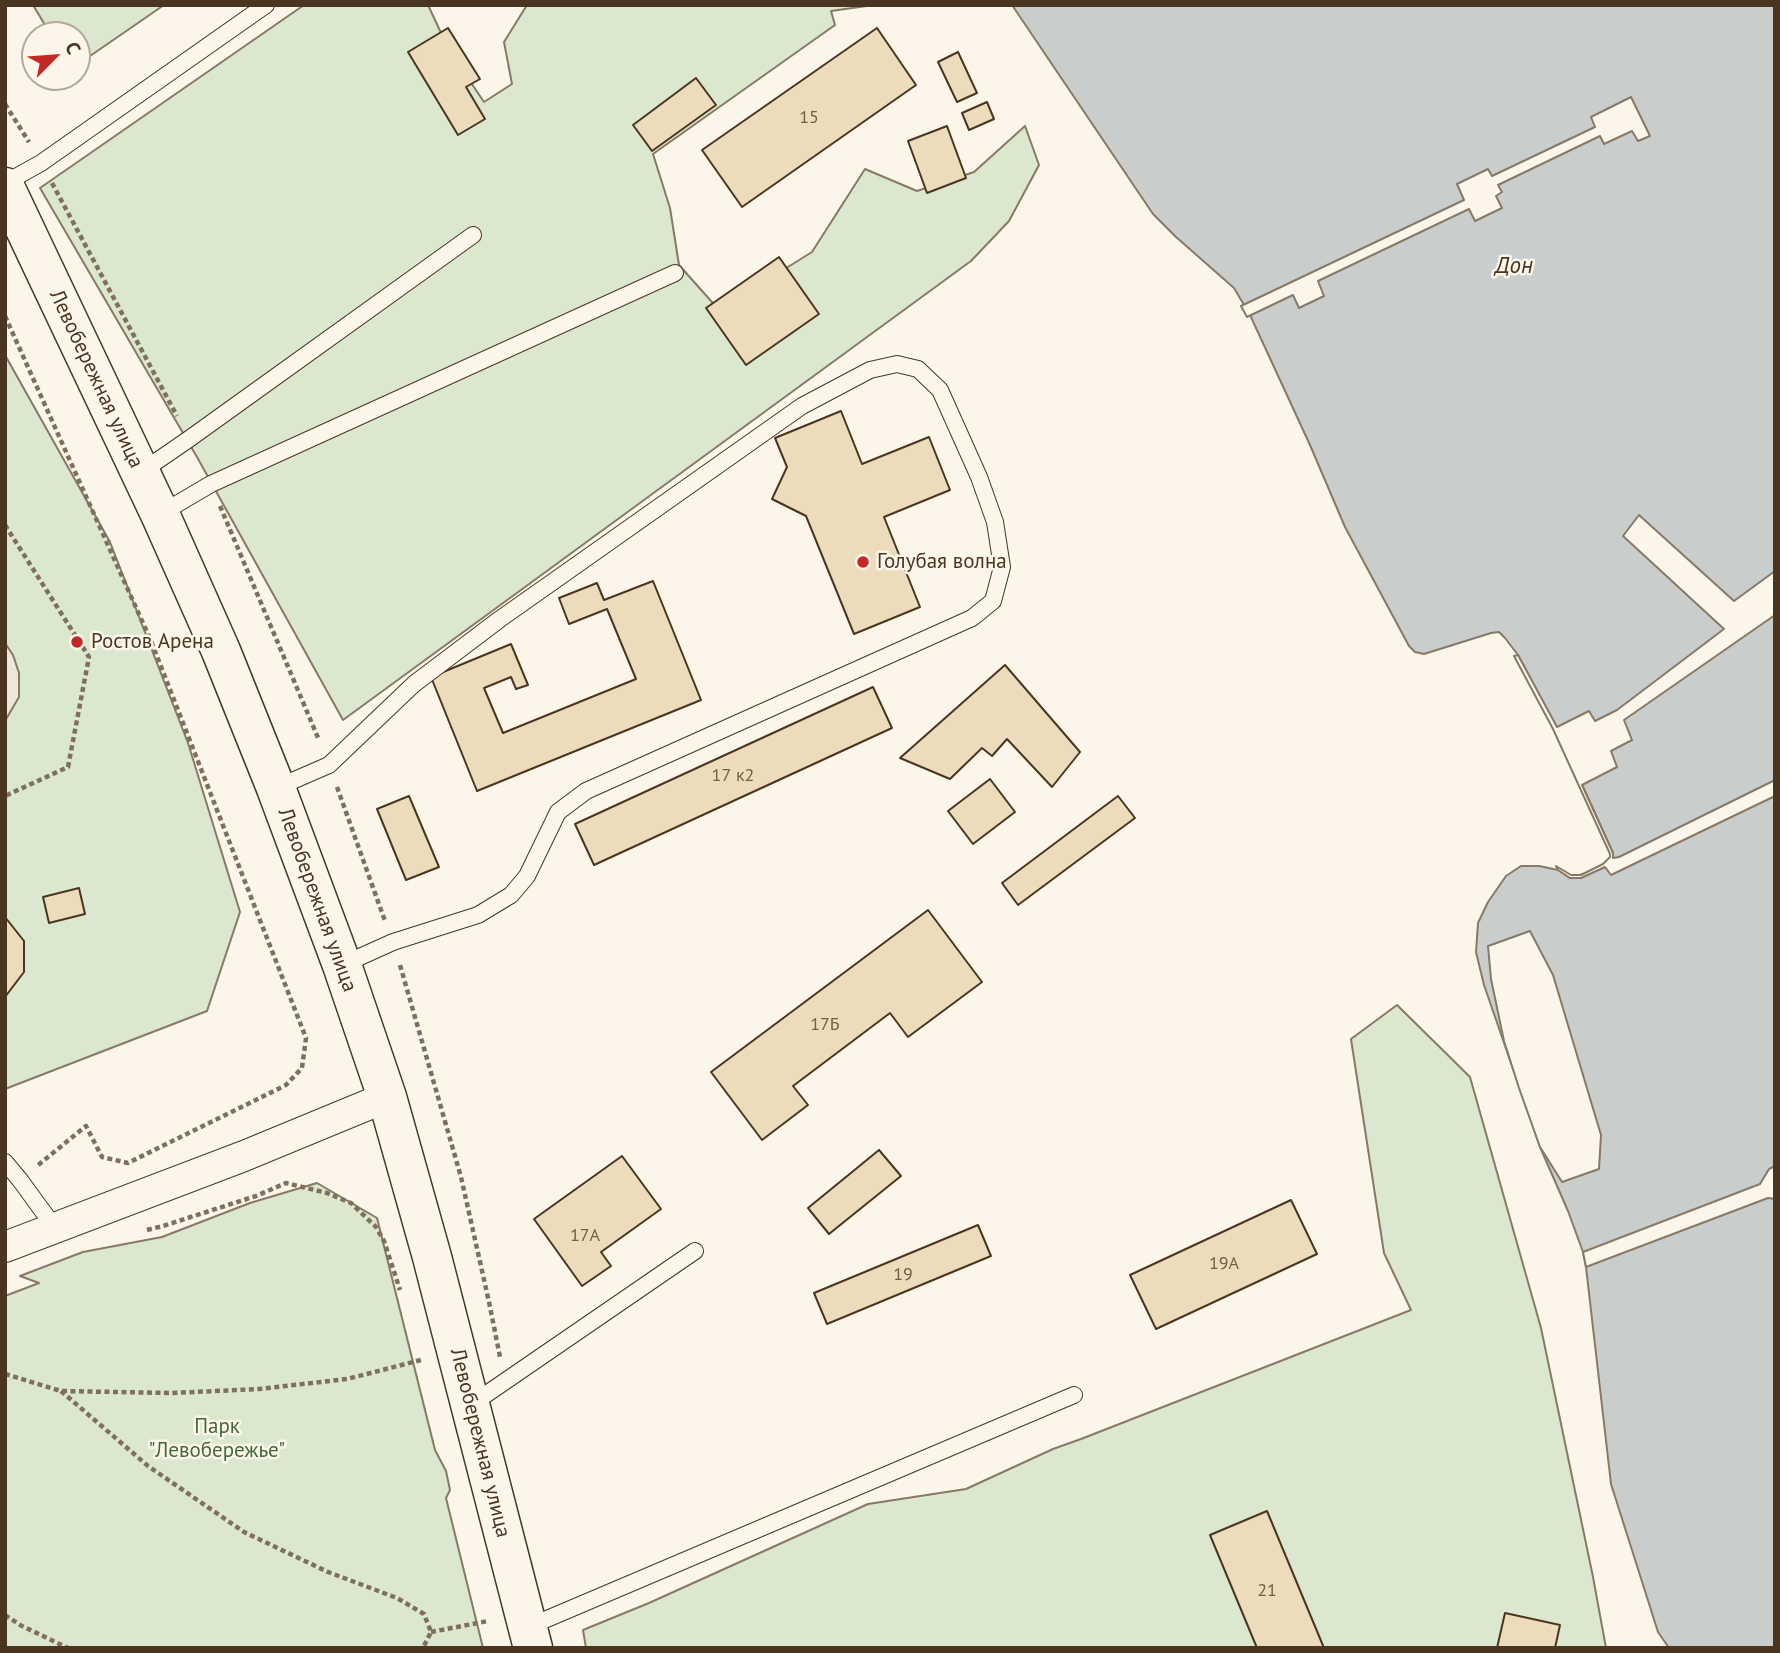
<!DOCTYPE html>
<html>
<head>
<meta charset="utf-8">
<style>
	body { margin:0 }
	#map { position:relative; width:1780px; height:1653px; overflow:hidden; background:#fbf6e9; font-family:"PT Sans",sans-serif }
	canvas { display:block }
	.frame { position:absolute; inset:0; border:7px solid #4a3520; pointer-events:none }
	.north { position:absolute; left:21px; top:21px; width:70px; height:70px; box-sizing:border-box; background:#fbf6e9; border:2px solid #b4a999; border-radius:50%; rotate:65deg; font-size:19px; font-weight:700; line-height:28px; text-align:center; color:#4a3520 }
	.north::after { content:''; display:block; margin:auto; width:24px; height:32px; background:#c62828; clip-path:polygon(50% 0,100% 100%,50% 72%,0 100%) }
</style>
</head>
<body>
<div id="map">
<canvas width="1780" height="1653"></canvas>
<div class="frame"></div>
<div class="north">С</div>
</div>
<script>
const g = document.querySelector('canvas').getContext('2d');
g.lineJoin = 'round';
function fillPath(path, color) { g.fillStyle = color; g.fill(path, 'evenodd'); }
const shape = rows => new Path2D(rows.map(r => 'M' + r).join(''));
function stroke(path, color, width, dash) { g.strokeStyle = color; g.lineWidth = width; g.lineCap = dash ? 'butt' : 'round'; g.setLineDash(dash || []); g.stroke(path); }
function label(font, color, halo, rows, align = 'center') {
  g.font = font + ' "PT Sans",sans-serif'; g.lineWidth = 5; g.setLineDash([]); g.textBaseline = 'middle'; g.strokeStyle = halo; g.fillStyle = color; for (const [text, x, y, turn = 0] of rows) {
    g.save(); g.translate(x, y); g.rotate((+turn || 0) * Math.PI / 180); g.textAlign = isNaN(turn) ? turn : align; if (halo) g.strokeText(text, 0, 0); g.fillText(text, 0, 0); g.restore();
  }
}
const green = shape([
	[33,5,164,5,77,65,77,35,51,35,33,5],
	[304,5,428,5,449,50,484,102,512,84,504,42,527,5,874,5,831,11,835,25,653,154,670,208,679,265,719,310,812,252,865,169,917,191,974,172,1025,126,1039,165,1009,221,971,261,343,720,197,457,40,188,304,5],
	[5,355,110,542,188,743,240,912,207,1011,5,1089,5,355],
	[1397,1005,1470,1077,1541,1328,1593,1577,1606,1648,586,1648,583,1630,649,1603,868,1504,966,1489,1053,1449,1081,1439,1411,1310,1384,1253,1351,1039,1397,1005],
	[317,1183,377,1218,435,1450,446,1471,450,1490,446,1498,483,1648,5,1648,5,1296,39,1283,20,1276,83,1252,162,1237,250,1203,317,1183]
]);
const parking = shape([
	[5,643,13,655,19,673,19,697,5,721,5,643]
]);
const water = shape([
	[1012,5,1775,5,1775,1648,1669,1648,1658,1632,1611,1484,1586,1267,1583,1252,1568,1211,1540,1147,1484,985,1476,952,1478,923,1488,902,1506,876,1521,866,1539,866,1558,870,1570,878,1605,867,1613,853,1556,727,1518,655,1505,638,1499,632,1491,633,1424,654,1415,652,1409,646,1345,527,1310,445,1250,315,1234,288,1176,237,1153,214,1012,5]
]);
const pier = shape([
	[1631,97,1650,136,1638,141,1632,131,1604,144,1600,136,1498,185,1502,192,1496,196,1502,208,1475,221,1469,209,1318,281,1324,296,1299,308,1293,295,1247,317,1241,306,1464,200,1457,184,1488,169,1492,176,1595,127,1591,117,1631,97],
	[1639,515,1734,601,1775,571,1775,615,1624,720,1632,740,1611,751,1617,767,1582,785,1613,853,1613,858,1619,857,1775,780,1775,796,1611,875,1605,867,1581,878,1570,878,1558,870,1556,866,1571,875,1581,875,1603,864,1610,857,1610,854,1553,729,1514,656,1518,655,1557,727,1589,711,1595,721,1617,710,1724,629,1623,536,1639,515],
	[1530,931,1553,975,1601,1135,1599,1169,1562,1182,1540,1147,1519,1088,1504,1041,1491,979,1488,946,1530,931],
	[1775,1166,1775,1199,1768,1198,1586,1267,1583,1252,1760,1184,1769,1169,1775,1166]
]);
const building = shape([
	[448,28,480,79,466,87,485,119,458,135,408,52,448,28],
	[877,28,916,85,742,207,702,150,877,28],
	[958,52,977,93,957,102,938,62,958,52],
	[696,78,716,105,652,151,633,125,696,78],
	[987,102,994,119,969,130,962,113,987,102],
	[947,126,966,178,927,193,908,141,947,126],
	[779,257,819,314,746,365,706,308,779,257],
	[841,411,862,464,929,437,950,490,884,517,920,607,854,634,806,516,772,499,787,467,775,438,841,411],
	[653,581,701,700,477,791,431,677,511,644,528,685,516,689,511,677,484,688,503,733,636,679,607,609,569,624,559,598,597,583,604,600,653,581],
	[1005,665,1080,752,1052,787,1007,739,992,756,982,748,950,779,900,758,1005,665],
	[873,687,892,728,594,865,575,824,873,687],
	[990,779,1015,812,973,844,948,811,990,779],
	[409,796,439,867,406,880,377,809,409,796],
	[1118,796,1135,818,1018,905,1002,883,1118,796],
	[79,888,85,914,49,923,43,897,79,888],
	[928,910,982,982,908,1037,890,1013,793,1086,808,1105,762,1140,711,1072,928,910],
	[5,917,24,941,24,972,5,997,5,917],
	[879,1150,901,1176,829,1234,808,1208,879,1150],
	[622,1156,661,1209,601,1252,611,1266,582,1286,534,1219,622,1156],
	[1291,1200,1317,1254,1156,1329,1130,1275,1291,1200],
	[978,1225,991,1256,827,1324,814,1293,978,1225],
	[1267,1511,1324,1648,1257,1648,1210,1535,1267,1511],
	[1505,1613,1560,1625,1555,1648,1497,1648,1505,1613]
]);
const path = shape([
	[5,104,29,142],
	[52,183,177,416],
	[5,316,151,641,306,1038,302,1068,286,1085,128,1163,102,1157,86,1126,37,1166],
	[220,506,319,740],
	[5,525,89,657,68,767,5,796],
	[337,787,385,921],
	[400,965,461,1177,489,1302,500,1357],
	[147,1230,163,1226,256,1196,286,1183,327,1193,351,1203,376,1227,384,1241,400,1290],
	[5,1374,61,1391,172,1393,259,1389,347,1379,421,1360],
	[61,1391,148,1466,244,1532,328,1572,397,1598,424,1614,431,1632,423,1648],
	[5,1615,20,1625,68,1648],
	[431,1632,488,1621]
]);
const service = shape([
	[5,183,41,163,266,5],
	[141,472,189,439,473,235],
	[160,514,211,484,675,273],
	[276,788,329,765,414,684,500,619,802,406,870,370,897,364,918,369,940,390,979,477,995,522,1002,567,993,601,972,618,586,791,558,812,527,876,511,895,478,915,393,942,342,965],
	[5,1162,20,1180,55,1228],
	[472,1404,695,1251],
	[528,1627,1074,1395]
]);
const minor = shape([
	[5,1247,244,1156,387,1097]
]);
const secondary = shape([
	[5,187,160,514,221,651,276,788,342,965,387,1097,432,1257,533,1648]
]);
const markers = [
	[863,562,7,"#c62828"],
	[77,642,7,"#c62828"]
];
const numberNames = [
	["15",809,118],
	["17 к2",733,776],
	["17Б",825,1025],
	["17А",585,1236],
	["19А",1224,1264],
	["19",903,1275],
	["21",1267,1591]
];
const streetNames = [
	["Левобережная улица",96,379,65],
	["Левобережная улица",317,900,70],
	["Левобережная улица",480,1443,76]
];
const poiNames = [
	["Голубая волна",877,562],
	["Ростов Арена",91,642]
];
const parkNames = [
	["Парк",217,1427],
	["\"Левобережье\"",217,1451]
];
const waterNames = [
	["Дон",1514,266]
];
fillPath(green, '#dce7d0');
stroke(green, '#887966', 2);
fillPath(parking, '#ede7d9');
stroke(parking, '#887966', 2);
fillPath(water, '#c9cecd');
stroke(water, '#887966', 2);
fillPath(pier, '#fbf6e9');
stroke(pier, '#887966', 2);
fillPath(building, '#ecdcbc');
stroke(building, '#4a3520', 2);
stroke(service, '#4a3520', 18);
stroke(minor, '#4a3520', 32);
stroke(secondary, '#4a3520', 41);
stroke(path, '#7f6f5c', 4.5, [5, 3.5]);
stroke(service, '#fbf6e9', 16);
stroke(minor, '#fbf6e9', 30);
stroke(secondary, '#fbf6e9', 38);
for (const [x, y, r, color] of markers) { const dot = new Path2D(); dot.arc(x, y, r, 0, 2 * Math.PI); g.fillStyle = color; g.fill(dot); stroke(dot, '#fbf6e9', 2.5); }
label('18px', '#725f47', null, numberNames);
label('21px', '#4a3520', '#fbf6e9', streetNames);
label('21px', '#4a3520', '#fbf6e9', poiNames, 'left');
label('21px', '#436837', '#fbf6e9', parkNames);
label('italic 23px', '#4a3520', '#fbf6e9', waterNames);
</script>
</body>
</html>
